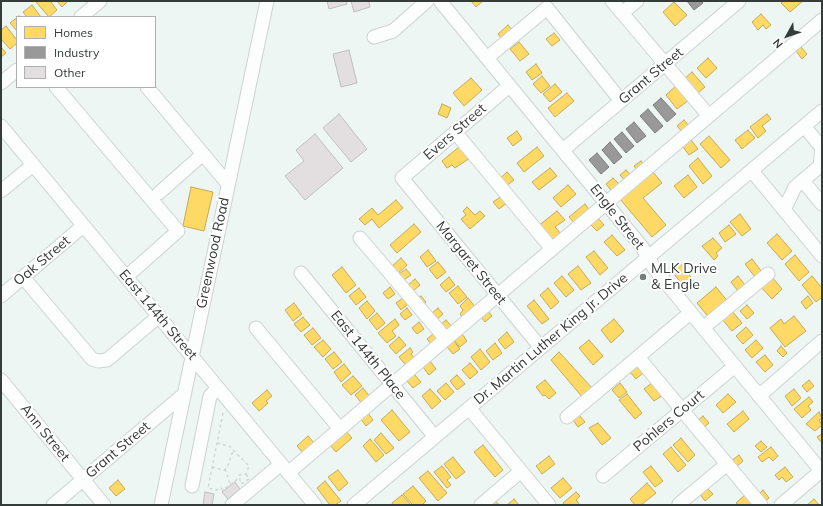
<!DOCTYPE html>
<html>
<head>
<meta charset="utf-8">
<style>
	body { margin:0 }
	#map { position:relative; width:823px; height:506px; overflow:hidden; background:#eef6f4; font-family:Mulish,sans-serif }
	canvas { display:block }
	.frame { position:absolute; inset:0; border:2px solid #353b39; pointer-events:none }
	.legend { position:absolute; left:16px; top:16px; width:140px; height:72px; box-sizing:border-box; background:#fff; border:1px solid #aeb1b0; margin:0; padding:5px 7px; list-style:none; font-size:12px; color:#353b39 }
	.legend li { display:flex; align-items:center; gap:8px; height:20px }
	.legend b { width:20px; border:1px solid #aeb1b0 }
	.north { position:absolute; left:767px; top:16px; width:40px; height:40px; -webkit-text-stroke:3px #fff; paint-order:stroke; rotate:230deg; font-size:11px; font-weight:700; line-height:16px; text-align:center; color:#353b39 }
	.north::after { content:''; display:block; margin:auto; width:14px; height:18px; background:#353b39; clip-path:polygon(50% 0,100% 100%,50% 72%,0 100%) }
</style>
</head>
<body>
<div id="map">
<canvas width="823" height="506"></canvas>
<div class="frame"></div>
<ul class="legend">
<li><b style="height:11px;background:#ffd966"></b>Homes</li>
<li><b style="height:11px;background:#999"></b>Industry</li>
<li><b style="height:11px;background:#e3dfe1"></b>Other</li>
</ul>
<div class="north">N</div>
</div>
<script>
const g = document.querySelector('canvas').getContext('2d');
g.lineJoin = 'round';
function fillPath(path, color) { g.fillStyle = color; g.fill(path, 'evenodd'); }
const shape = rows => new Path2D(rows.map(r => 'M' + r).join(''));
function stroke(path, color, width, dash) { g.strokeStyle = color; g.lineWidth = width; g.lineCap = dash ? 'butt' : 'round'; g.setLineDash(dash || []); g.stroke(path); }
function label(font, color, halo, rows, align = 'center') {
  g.font = font + ' Mulish,sans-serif'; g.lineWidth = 4; g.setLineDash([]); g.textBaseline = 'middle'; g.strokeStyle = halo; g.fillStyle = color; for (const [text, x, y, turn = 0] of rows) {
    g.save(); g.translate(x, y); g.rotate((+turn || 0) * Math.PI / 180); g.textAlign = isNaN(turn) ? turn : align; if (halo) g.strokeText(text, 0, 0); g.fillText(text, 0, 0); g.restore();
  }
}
const homes = shape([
	[37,1,50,1,57,10,49,17,36,2,37,1],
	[57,1,68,1,62,7,57,1],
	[471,1,483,1,476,7,471,1],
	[783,1,803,1,790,12,781,3,783,1],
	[674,2,687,15,675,26,663,12,674,2],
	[32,5,41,17,27,17,23,12,32,5],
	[761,14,771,25,766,29,763,25,758,30,752,22,761,14],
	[19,16,20,17,17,17,17,31,10,23,19,16],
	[508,25,515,34,505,43,498,34,508,25],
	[6,26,17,40,17,43,10,49,1,39,1,30,6,26],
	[554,33,560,40,552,46,546,39,554,33],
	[519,42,529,54,520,61,510,49,519,42],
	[1,47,6,53,1,57,1,47],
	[801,47,807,54,802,59,796,51,801,47],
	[708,58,717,68,706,78,697,68,708,58],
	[536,64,542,73,532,80,526,72,536,64],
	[692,72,705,87,697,94,684,79,692,72],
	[542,76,550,86,541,93,533,84,542,76],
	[471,78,482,90,464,106,453,93,471,78],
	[555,84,562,92,550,102,543,94,555,84],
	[677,85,689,100,677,109,666,95,677,85],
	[567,93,574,101,555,117,548,108,567,93],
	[442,104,451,108,447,118,438,114,442,104],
	[767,114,771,119,762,126,766,131,758,138,750,127,767,114],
	[684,120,691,128,684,134,677,126,684,120],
	[748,130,755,138,742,149,735,140,748,130],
	[517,131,522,139,513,146,507,138,517,131],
	[709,136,730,160,721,168,700,144,709,136],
	[691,140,698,149,689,155,683,147,691,140],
	[460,146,470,158,455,168,452,165,447,168,442,161,460,146],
	[537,147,544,156,524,172,517,163,537,147],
	[698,158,712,176,703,184,689,166,698,158],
	[641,161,646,167,639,172,634,166,641,161],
	[550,168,557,176,539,190,532,182,550,168],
	[626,170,632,177,626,182,620,175,626,170],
	[507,172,514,180,505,187,498,180,507,172],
	[653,172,662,183,643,198,666,225,652,237,620,199,653,172],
	[688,175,697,187,684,198,674,186,688,175],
	[613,178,622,187,614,194,606,184,613,178],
	[568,185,576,194,561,207,553,198,568,185],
	[191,187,213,192,204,231,183,226,191,187],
	[502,196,507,203,499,209,493,202,502,196],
	[396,200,403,208,379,228,372,219,365,225,359,219,372,208,378,215,396,200],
	[585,204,592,213,577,226,569,217,585,204],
	[467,207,475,215,480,211,485,216,470,229,461,219,466,215,463,211,467,207],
	[557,211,565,220,555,227,562,235,551,244,537,227,557,211],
	[740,214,751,229,742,236,730,222,740,214],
	[598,218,604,225,597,231,590,224,598,218],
	[414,224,421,232,397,253,390,245,414,224],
	[729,225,736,234,725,242,719,233,729,225],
	[777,234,792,251,782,260,767,243,777,234],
	[612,235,625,250,617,256,604,242,612,235],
	[713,238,722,248,716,253,718,256,714,260,702,246,713,238],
	[428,250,436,261,427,267,420,257,428,250],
	[594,251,608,268,600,275,586,257,594,251],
	[795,255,809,272,799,281,785,264,795,255],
	[401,258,407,265,396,275,390,268,401,258],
	[752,259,762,272,755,277,745,264,752,259],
	[438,262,446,272,437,279,429,269,438,262],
	[679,262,694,281,685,288,670,269,679,262],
	[578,266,591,283,581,290,568,274,578,266],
	[342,267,356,285,346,293,332,275,342,267],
	[406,269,411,275,404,280,399,274,406,269],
	[562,276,574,290,566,297,554,283,562,276],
	[738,276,745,285,738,291,731,282,738,276],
	[812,276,822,288,822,297,816,302,802,285,812,276],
	[449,277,455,285,446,292,440,285,449,277],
	[772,277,782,289,772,299,761,287,772,277],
	[415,279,420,285,413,291,408,285,415,279],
	[458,286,467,297,458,304,449,293,458,286],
	[390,287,395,294,388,299,383,293,390,287],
	[716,287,729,303,710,319,697,303,716,287],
	[359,288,366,297,356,305,349,296,359,288],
	[548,288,559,302,551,309,540,295,548,288],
	[421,296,426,302,421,306,415,301,421,296],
	[808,296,813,303,806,309,801,302,808,296],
	[403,298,408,304,401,310,396,303,403,298],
	[468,298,476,308,464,319,460,314,463,310,460,306,468,298],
	[534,300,549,319,542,324,527,306,534,300],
	[367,301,375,311,367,319,359,308,367,301],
	[294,303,302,314,293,321,285,310,294,303],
	[747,305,754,313,747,319,740,311,747,305],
	[407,308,412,315,405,320,400,314,407,308],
	[438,308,443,314,436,320,431,314,438,308],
	[488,311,492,316,485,322,481,317,488,311],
	[732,311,742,323,732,331,722,319,732,311],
	[377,313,385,323,377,330,369,320,377,313],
	[794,316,806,331,785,347,770,328,781,319,784,324,794,316],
	[303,317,310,325,301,332,294,324,303,317],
	[395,319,399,325,392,331,396,336,387,343,378,333,395,319],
	[614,319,624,331,611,343,601,330,614,319],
	[446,320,453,328,445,334,439,326,446,320],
	[419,322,424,329,417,334,412,328,419,322],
	[746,327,753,335,743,344,736,336,746,327],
	[313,328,321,338,312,345,304,335,313,328],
	[507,332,514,342,505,349,498,340,507,332],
	[433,334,438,340,432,345,427,339,433,334],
	[462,334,467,341,460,347,454,340,462,334],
	[399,337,406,345,396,354,389,346,399,337],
	[323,340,331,349,323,357,314,347,323,340],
	[589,340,603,356,593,365,579,348,589,340],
	[756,340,763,348,752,358,745,350,756,340],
	[454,341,460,349,453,354,447,347,454,341],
	[495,343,502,353,493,360,486,351,495,343],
	[781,346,787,353,783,357,777,351,781,346],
	[410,348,413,352,411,354,416,360,407,367,399,357,410,348],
	[480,349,490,362,481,370,471,357,480,349],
	[334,352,342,362,333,369,325,359,334,352],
	[559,352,593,389,583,398,551,360,559,352],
	[765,355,773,365,765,372,756,362,765,355],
	[430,361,436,369,429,375,423,367,430,361],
	[470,363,478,372,470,379,462,370,470,363],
	[344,364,351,373,341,382,334,372,344,364],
	[638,366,643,373,636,379,630,372,638,366],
	[414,374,421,382,413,388,406,380,414,374],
	[457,375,465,384,457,390,450,381,457,375],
	[353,376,362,386,351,395,342,385,353,376],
	[545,380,556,393,549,399,545,395,543,396,536,387,545,380],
	[809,380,814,386,807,392,802,386,809,380],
	[653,382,663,395,654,401,644,389,653,382],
	[446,383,454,392,445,400,437,391,446,383],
	[620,383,627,392,619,398,612,390,620,383],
	[363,388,371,398,363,405,355,395,363,388],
	[430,389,441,401,432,409,422,396,430,389],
	[794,389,801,398,792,406,785,396,794,389],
	[267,390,272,396,266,401,268,403,259,411,252,403,267,390],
	[627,394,642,413,635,419,619,400,627,394],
	[728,394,736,402,723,413,716,405,728,394],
	[809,397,813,402,808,406,811,410,802,418,794,409,809,397],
	[392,410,410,432,399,441,381,420,392,410],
	[743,411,749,419,734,432,727,424,743,411],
	[367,412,373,420,366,426,360,418,367,412],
	[819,412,822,418,819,420,822,425,815,431,806,424,819,412],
	[579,415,585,422,578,427,573,420,579,415],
	[703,416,709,423,702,429,696,422,703,416],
	[598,423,611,438,602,445,589,428,598,423],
	[345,430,352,438,336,452,329,444,345,430],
	[381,433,394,448,386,454,374,440,381,433],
	[822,434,822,443,817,437,822,434],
	[308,436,316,445,304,454,297,446,308,436],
	[681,438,695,455,688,462,673,445,681,438],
	[370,439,384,455,376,462,363,446,370,439],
	[761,441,767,447,761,452,755,446,761,441],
	[483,445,503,470,495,477,474,452,483,445],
	[671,447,686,465,678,472,663,454,671,447],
	[771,447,778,456,773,461,769,457,762,462,758,457,771,447],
	[739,455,743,461,736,467,731,461,739,455],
	[549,456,555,464,542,474,536,466,549,456],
	[453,457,465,472,456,479,444,464,453,457],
	[442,466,451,477,447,480,451,485,447,488,434,472,442,466],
	[651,466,663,481,655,487,643,472,651,466],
	[785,467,793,477,786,482,782,477,779,480,775,475,785,467],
	[338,470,348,483,339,491,328,477,338,470],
	[428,471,447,493,438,501,419,478,428,471],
	[563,478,572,488,560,498,551,488,563,478],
	[118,480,125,489,116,496,109,488,118,480],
	[325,481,341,501,335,505,330,505,317,488,325,481],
	[647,483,656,493,641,505,635,505,630,499,647,483],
	[413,486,426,501,422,505,413,505,403,494,413,486],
	[706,487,713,494,705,501,699,493,706,487],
	[763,490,769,498,763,503,757,496,763,490],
	[576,492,580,496,576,500,580,505,564,505,563,503,576,492],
	[746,494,755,505,739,505,736,503,746,494],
	[402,495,411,505,393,505,392,503,402,495],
	[494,499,499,505,489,505,494,499],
	[514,499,519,505,507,505,514,499],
	[814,499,819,505,807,505,814,499]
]);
const industry = shape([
	[687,1,701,1,703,3,694,10,687,1],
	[661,98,676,114,667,122,653,105,661,98],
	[648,109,663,126,655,133,640,116,648,109],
	[634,122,646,136,637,143,626,129,634,122],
	[622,132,634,146,626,153,614,139,622,132],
	[610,142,622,157,614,164,602,150,610,142],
	[597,153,609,167,601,174,589,160,597,153]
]);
const building = shape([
	[327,1,346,1,347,4,329,9,327,1],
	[351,1,371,1,369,2,370,7,354,12,351,1],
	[349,50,357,83,341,87,333,54,349,50],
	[339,114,367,149,351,162,323,128,339,114],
	[315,134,343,168,305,200,285,176,304,161,296,150,315,134],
	[235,482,240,489,228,499,222,492,235,482],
	[205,492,214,494,212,505,203,505,205,492]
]);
const path = shape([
	[223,413,208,488,216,490,221,488,223,490,239,478],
	[217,443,229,446,249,466,246,474],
	[212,467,224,470,227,468,233,451],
	[225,469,230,484],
	[246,474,249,479,241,484,239,475,246,474]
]);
const minor = shape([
	[440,1,642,247,654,268,822,472],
	[612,1,709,116],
	[622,13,637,1],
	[81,17,100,1],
	[374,37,393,31,427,1],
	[487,58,547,8,621,101],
	[1,83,17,70],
	[509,86,402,178,541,348],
	[56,87,178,231,126,277],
	[147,87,228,184],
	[1,126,315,505],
	[804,126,822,148],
	[455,132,552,249],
	[563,150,739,1],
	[752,171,822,256],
	[803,181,822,204],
	[1,191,33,165],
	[159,193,203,154],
	[784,210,795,187,820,166,822,147],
	[360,238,446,339],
	[301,273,435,437],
	[23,277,92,359,98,361,107,360,159,316],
	[1,296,83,226],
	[256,328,340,429],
	[703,328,768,274],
	[638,357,761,505],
	[1,380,104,505],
	[759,396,822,341],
	[469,408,549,505],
	[567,417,690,313],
	[288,473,822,20],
	[603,476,735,366],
	[192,486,210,396,218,388],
	[679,504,727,464],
	[53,505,183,395],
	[161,505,267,1],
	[232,505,281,464],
	[354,505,822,111],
	[481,505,521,471],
	[781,505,821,471]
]);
const markers = [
	[643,277,4,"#767c7a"]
];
const streetNames = [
	["Grant Street",651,76,-40],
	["Evers Street",455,132,-41],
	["Engle Street",617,217,52],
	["Greenwood Road",213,253,-78],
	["Oak Street",42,261,-40],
	["Margaret Street",471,263,51],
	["East 144th Street",158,315,50],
	["Dr. Martin Luther King Jr. Drive",551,339,-40],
	["East 144th Place",368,355,51],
	["Pohlers Court",669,421,-40],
	["Ann Street",45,433,51],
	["Grant Street",118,450,-40]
];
const poiNames = [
	["MLK Drive",651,269],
	["& Engle",651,285]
];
fillPath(homes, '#ffd966');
stroke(homes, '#c2aa58', 1);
fillPath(industry, '#999');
stroke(industry, '#7b7d7c', 1);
fillPath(building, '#e3dfe1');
stroke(building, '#bdbebf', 1);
stroke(minor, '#ccd2d0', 15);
stroke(path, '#d3d6d5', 1.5, [3, 3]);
stroke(minor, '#fcfefd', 13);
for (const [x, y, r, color] of markers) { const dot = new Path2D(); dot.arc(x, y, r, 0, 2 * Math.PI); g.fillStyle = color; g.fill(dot); stroke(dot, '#fff', 1.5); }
label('14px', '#353b39', '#fff', streetNames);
label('14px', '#353b39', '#fff', poiNames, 'left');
</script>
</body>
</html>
